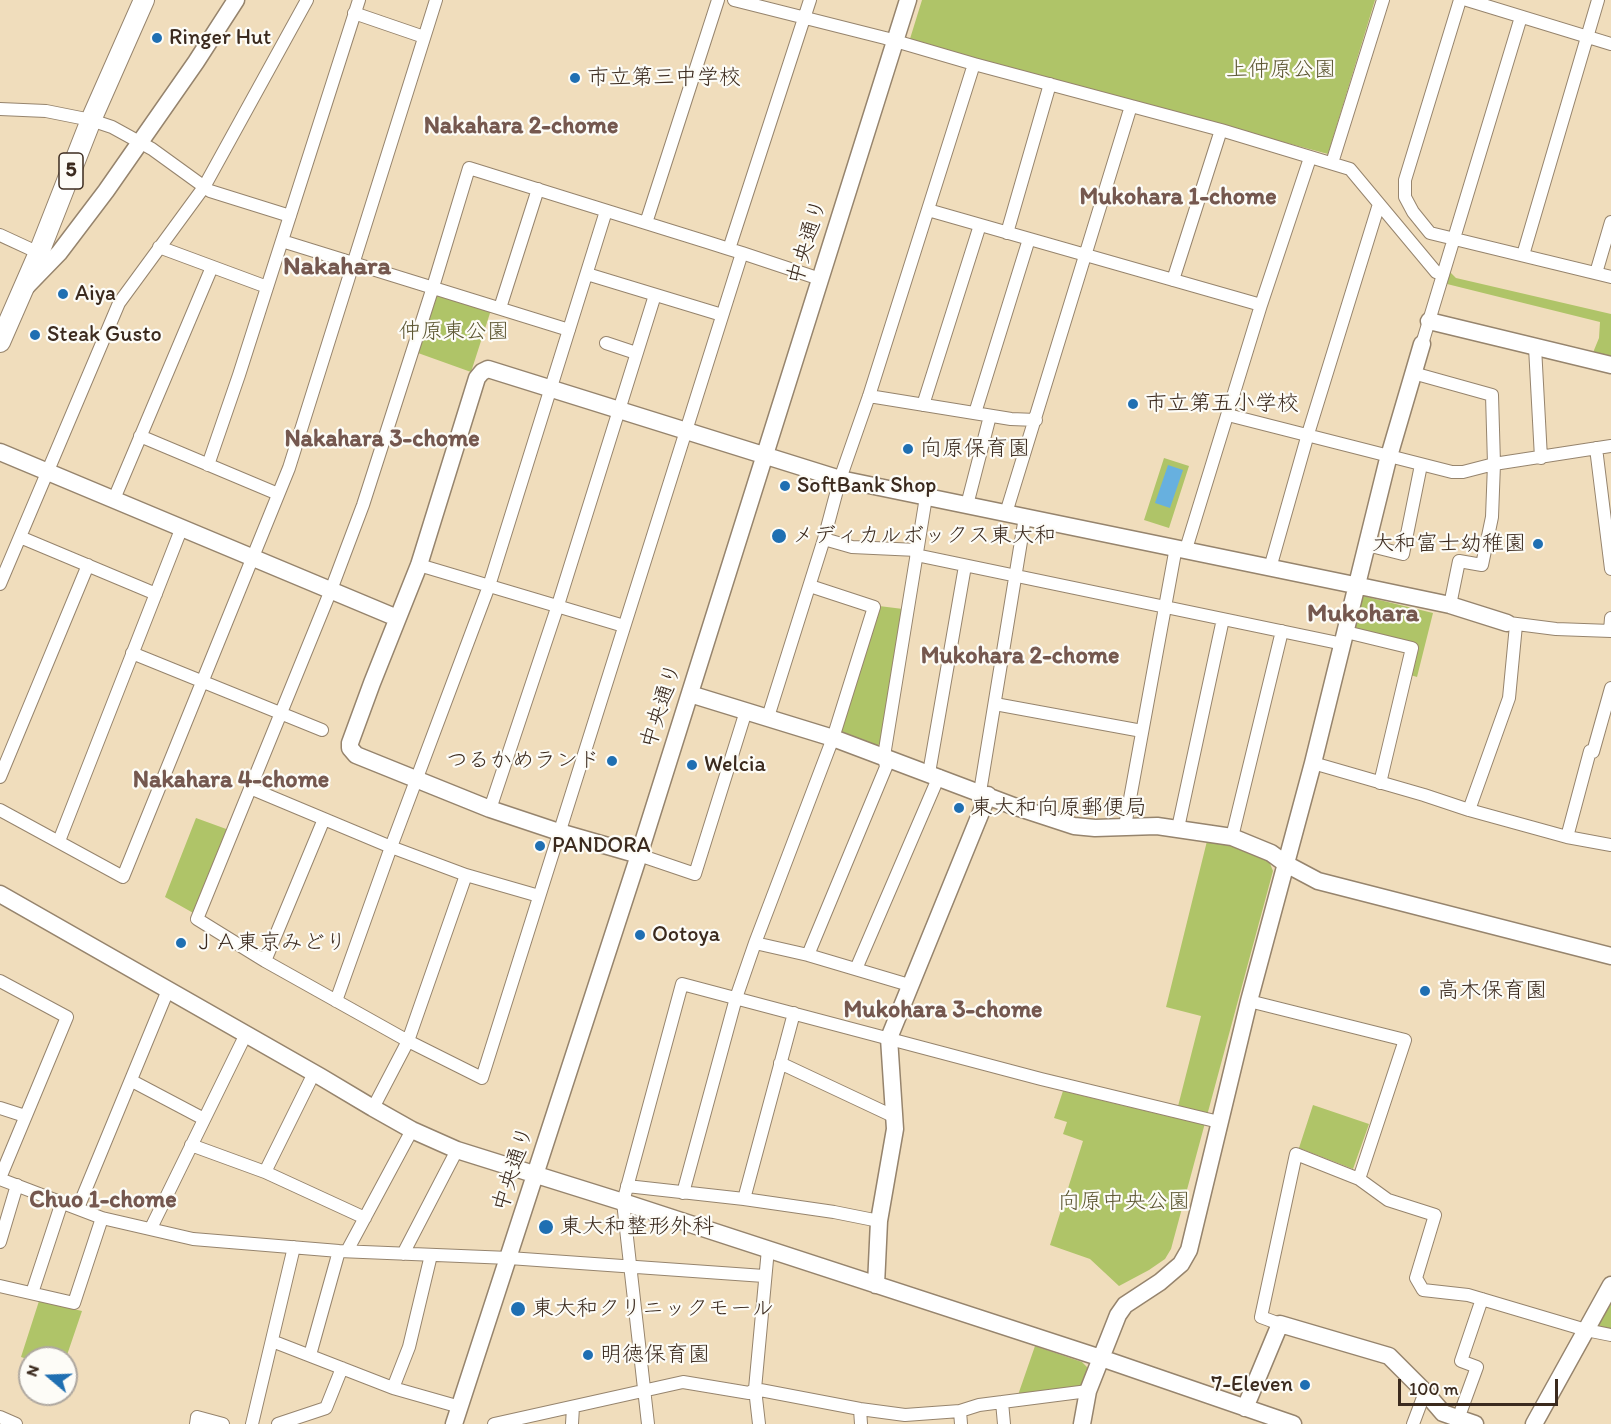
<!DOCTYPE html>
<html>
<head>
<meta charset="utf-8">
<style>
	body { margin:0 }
	#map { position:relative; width:1611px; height:1424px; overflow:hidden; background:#f0ddbc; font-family:Itim,sans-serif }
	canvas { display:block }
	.north { position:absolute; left:18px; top:1346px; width:60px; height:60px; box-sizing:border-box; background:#fdfcf7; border:2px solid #afa8a0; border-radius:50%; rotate:289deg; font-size:16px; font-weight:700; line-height:24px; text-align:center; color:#3b2a1e }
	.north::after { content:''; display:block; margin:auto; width:21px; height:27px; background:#1f6fb2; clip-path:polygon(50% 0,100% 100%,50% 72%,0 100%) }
	.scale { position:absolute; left:1398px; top:1379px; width:160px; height:27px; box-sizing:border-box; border:3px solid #3b2a1e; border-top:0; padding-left:8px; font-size:18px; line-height:21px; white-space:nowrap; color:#3b2a1e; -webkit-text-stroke:4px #fdfcf7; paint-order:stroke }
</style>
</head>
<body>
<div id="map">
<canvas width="1611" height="1424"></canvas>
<div class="north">N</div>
<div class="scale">100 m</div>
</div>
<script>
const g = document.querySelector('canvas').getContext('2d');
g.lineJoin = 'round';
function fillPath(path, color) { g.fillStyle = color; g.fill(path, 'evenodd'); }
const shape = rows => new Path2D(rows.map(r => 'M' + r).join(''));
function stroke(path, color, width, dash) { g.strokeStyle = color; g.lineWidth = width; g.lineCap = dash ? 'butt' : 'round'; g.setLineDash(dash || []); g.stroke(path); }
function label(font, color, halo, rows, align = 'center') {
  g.font = font + ' Itim,"Klee One",sans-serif'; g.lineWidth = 4.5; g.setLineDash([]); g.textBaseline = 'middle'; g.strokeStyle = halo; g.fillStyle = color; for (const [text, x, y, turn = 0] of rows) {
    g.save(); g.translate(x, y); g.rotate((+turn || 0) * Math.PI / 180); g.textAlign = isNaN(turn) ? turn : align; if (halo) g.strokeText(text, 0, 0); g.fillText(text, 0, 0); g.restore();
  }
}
const green = shape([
	[922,0,1375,0,1328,154,909,42],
	[1450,272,1456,278,1611,314,1611,359,1592,355,1599,338,1600,322,1447,284],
	[441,294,491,310,471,372,418,353,434,298],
	[1164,458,1189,466,1169,528,1144,520],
	[1359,595,1433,613,1417,677,1407,674,1413,647,1351,631],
	[879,606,903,609,880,744,876,746,844,735,841,729],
	[196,818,229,830,195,914,165,897],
	[1207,841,1231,845,1251,852,1269,861,1273,871,1171,1249,1165,1259,1149,1270,1119,1286,1090,1259,1050,1245,1083,1141,1063,1134,1067,1122,1054,1118,1063,1091,1175,1118,1201,1016,1166,1007],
	[1313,1105,1369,1124,1353,1169,1299,1148],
	[1611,1300,1611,1330,1596,1327],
	[39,1301,82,1311,66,1358,30,1358,30,1360,21,1357],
	[1035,1346,1082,1362,1089,1369,1080,1387,1018,1395]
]);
const water = shape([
	[1168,465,1183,470,1170,508,1155,503]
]);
const street = shape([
	[734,0,885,38,974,64,1221,130,1350,169,1436,272,1443,275],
	[1460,0,1405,180,1405,197,1413,212,1430,233,1611,277],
	[1467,0,1611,44],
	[354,13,424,37],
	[0,109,46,111,91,120,112,127,152,149,210,191,290,216],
	[1332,163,1383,0],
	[928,210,1261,305],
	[646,223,718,0],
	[1007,233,1050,84],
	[0,235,39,253],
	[282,241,569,330],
	[159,247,267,287],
	[729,249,810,0],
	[742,253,482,1078,408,1041,265,961,197,919,331,590,363,505,433,287,469,168,707,242,729,249,742,253,820,279],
	[1523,255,1598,0],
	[1596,273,1611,222],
	[587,274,722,315],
	[1173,280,1221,130],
	[500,308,538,189],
	[606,343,636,353],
	[1422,344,1521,17],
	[1535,347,1541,458],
	[1413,373,1492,395,1494,464,1492,517,1482,565,1459,561,1450,605],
	[869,396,1011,419,1036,420],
	[923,405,980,225],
	[975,413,1029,239],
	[1228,415,1452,472,1463,472,1494,464,1611,446],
	[140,436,278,494],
	[1596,448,1611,569],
	[208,465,239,375,359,0],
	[114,499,212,267],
	[967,505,990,416],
	[1006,513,1131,106],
	[20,537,156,594],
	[824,539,852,547,917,550],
	[1367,545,1403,554,1421,465],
	[1186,549,1261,305,1310,158],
	[916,555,1343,644],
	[419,565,624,626],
	[1270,568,1308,434,1379,204],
	[0,584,119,303,204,187,307,0],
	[1509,623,1556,629,1611,631],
	[1610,631,1611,618],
	[1346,632,1412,648,1380,783],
	[132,653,322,730],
	[995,704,1142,731],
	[768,717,824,539,840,479,869,396,974,64],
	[1593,752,1611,688],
	[1313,763,1424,795,1469,810,1567,837,1611,845],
	[929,773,965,566],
	[0,777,88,565],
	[250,788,391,847,466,875,539,896],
	[980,792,1025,517],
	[490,809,558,605,655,295],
	[0,810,123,877,289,468,436,0],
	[1469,810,1509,698,1516,625],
	[1125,826,1176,547],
	[1178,828,1223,619],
	[1232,837,1282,631],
	[1567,837,1590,751],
	[59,841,182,527],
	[639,855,695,874,746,711],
	[755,943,808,955,909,985],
	[808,955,886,767,884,756,926,497],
	[265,961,324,819],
	[856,969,939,776],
	[0,981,67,1017,0,1178],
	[336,1001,391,847,489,586,606,211],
	[1249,1001,1405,1040,1359,1179],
	[780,1063,895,1117],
	[132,1081,204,1119],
	[0,1108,25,1116],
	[373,1108,408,1041,466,875],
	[191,1145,265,1172,365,1218],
	[265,1172,314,1073],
	[0,1179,102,1218,193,1239,339,1251,509,1258,764,1276],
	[627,1186,744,1199,834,1212,879,1221],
	[683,1193,736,998,755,943,833,738,874,607,810,586],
	[744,1199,794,1013],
	[78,1208,168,990],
	[151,1228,246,1034],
	[0,1242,17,1185],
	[347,1251,412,1130],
	[403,1254,457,1150],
	[0,1286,74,1303,102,1218],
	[32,1293,62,1202],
	[1280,1324,1261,1317,1296,1154,1359,1179,1388,1200,1435,1215,1416,1278,1423,1290,1468,1295,1586,1330,1611,1335],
	[272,1341,393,1388,460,1407],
	[310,1355,339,1251],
	[393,1388,409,1347,431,1255],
	[1002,1402,1004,1424],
	[860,1409,861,1424],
	[960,1411,961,1424],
	[0,1417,16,1424],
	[1458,1419,1477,1367,1461,1361,1482,1299],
	[196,1424,197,1417,223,1424],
	[252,1424,294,1247],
	[278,1424,326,1408,342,1368],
	[494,1424,683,1382,749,1393,755,1389,860,1409,905,1415,960,1411,979,1405,1088,1391],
	[572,1424,573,1407],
	[648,1424,623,1202,682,984,1041,1079,1219,1122],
	[759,1424,755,1389,768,1249],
	[1413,1424,1425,1392]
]);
const secondary = shape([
	[26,287,59,253,106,191,196,62,236,0],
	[1429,321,1611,365],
	[0,452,397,618],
	[690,694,833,738,1016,807,1074,826,1095,828,1157,826,1232,837,1271,853,1286,864,1318,881,1611,956],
	[639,855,559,832,490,809,356,755,350,748,350,743,372,683,419,565,477,378,482,372,488,369,840,479,1369,588,1450,605,1507,623],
	[0,894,321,1077,373,1108,412,1130,457,1150,623,1202,1101,1358,1293,1424],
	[876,1285,879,1221,895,1129,889,1038,988,795],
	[1245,1408,1280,1324,1389,1356,1425,1392,1443,1413,1475,1424],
	[454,1424,639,855,908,0],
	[1082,1424,1088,1391,1118,1315,1125,1305,1160,1282,1181,1264,1189,1250,1249,1001,1313,763,1387,463,1422,344],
	[1534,1424,1611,1285]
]);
const primary = shape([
	[0,342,38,255,91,120,144,0]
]);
const markers = [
	[157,38,6,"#1f6fb2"],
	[575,78,6,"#1f6fb2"],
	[63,294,6,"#1f6fb2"],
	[35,335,6,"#1f6fb2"],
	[1133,404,6,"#1f6fb2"],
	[908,449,6,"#1f6fb2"],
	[785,486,6,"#1f6fb2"],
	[779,536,8,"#1f6fb2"],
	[1538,544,6,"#1f6fb2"],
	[612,761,6,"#1f6fb2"],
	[692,765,6,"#1f6fb2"],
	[959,808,6,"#1f6fb2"],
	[540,846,6,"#1f6fb2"],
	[640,935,6,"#1f6fb2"],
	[181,943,6,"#1f6fb2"],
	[1425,991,6,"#1f6fb2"],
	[546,1227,8,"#1f6fb2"],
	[518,1309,8,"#1f6fb2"],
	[588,1355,6,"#1f6fb2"],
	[1305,1385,6,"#1f6fb2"]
];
const shields = [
	[71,171,24]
];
const shieldNames = [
	["5",71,171]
];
const poiNames = [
	["Ringer Hut",169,38],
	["市立第三中学校",587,78],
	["Aiya",75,294],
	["Steak Gusto",47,335],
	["市立第五小学校",1145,404],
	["向原保育園",920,449],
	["SoftBank Shop",797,486],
	["メディカルボックス東大和",792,536],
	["大和富士幼稚園",1526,544,"right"],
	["つるかめランド",600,761,"right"],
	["Welcia",704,765],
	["東大和向原郵便局",971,808],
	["PANDORA",552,846],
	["Ootoya",652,935],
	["ＪＡ東京みどり",193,943],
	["高木保育園",1437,991],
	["東大和整形外科",560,1227],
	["東大和クリニックモール",532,1309],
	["明徳保育園",600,1355],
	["7-Eleven",1293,1385,"right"]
];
const parkNames = [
	["上仲原公園",1281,70],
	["仲原東公園",454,332],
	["向原中央公園",1124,1202]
];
const streetNames = [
	["中央通り",808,242,-73],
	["中央通り",662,706,-72],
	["中央通り",514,1169,-72]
];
const neighbourhoodNames = [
	["Nakahara 2-chome",521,127],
	["Mukohara 1-chome",1178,198],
	["Nakahara 3-chome",382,440],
	["Mukohara 2-chome",1020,657],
	["Nakahara 4-chome",231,781],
	["Mukohara 3-chome",943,1011],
	["Chuo 1-chome",103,1201]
];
const quarterNames = [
	["Nakahara",337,267],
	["Mukohara",1363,614]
];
fillPath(green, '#afc468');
fillPath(water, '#67b0df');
stroke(street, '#96846d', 14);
stroke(secondary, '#96846d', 19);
stroke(primary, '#96846d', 22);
stroke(street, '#fff', 12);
stroke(secondary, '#fff', 16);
stroke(primary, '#fff', 20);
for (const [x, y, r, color] of markers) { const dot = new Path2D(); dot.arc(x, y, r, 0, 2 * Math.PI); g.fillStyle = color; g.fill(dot); stroke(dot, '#fdfcf7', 2); }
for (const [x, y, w] of shields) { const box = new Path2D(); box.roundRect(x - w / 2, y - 18, w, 36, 4.5); g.fillStyle = '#fdfcf7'; g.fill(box); stroke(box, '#3b2a1e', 1.5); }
label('bold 21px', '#3b2a1e', null, shieldNames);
label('22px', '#3b2a1e', '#fdfcf7', poiNames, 'left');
label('22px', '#5e5834', '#fdfcf7', parkNames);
label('22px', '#3b2a1e', '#fdfcf7', streetNames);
label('bold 24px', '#75584f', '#fdfcf7', neighbourhoodNames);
label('bold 26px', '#75584f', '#fdfcf7', quarterNames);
</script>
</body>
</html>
